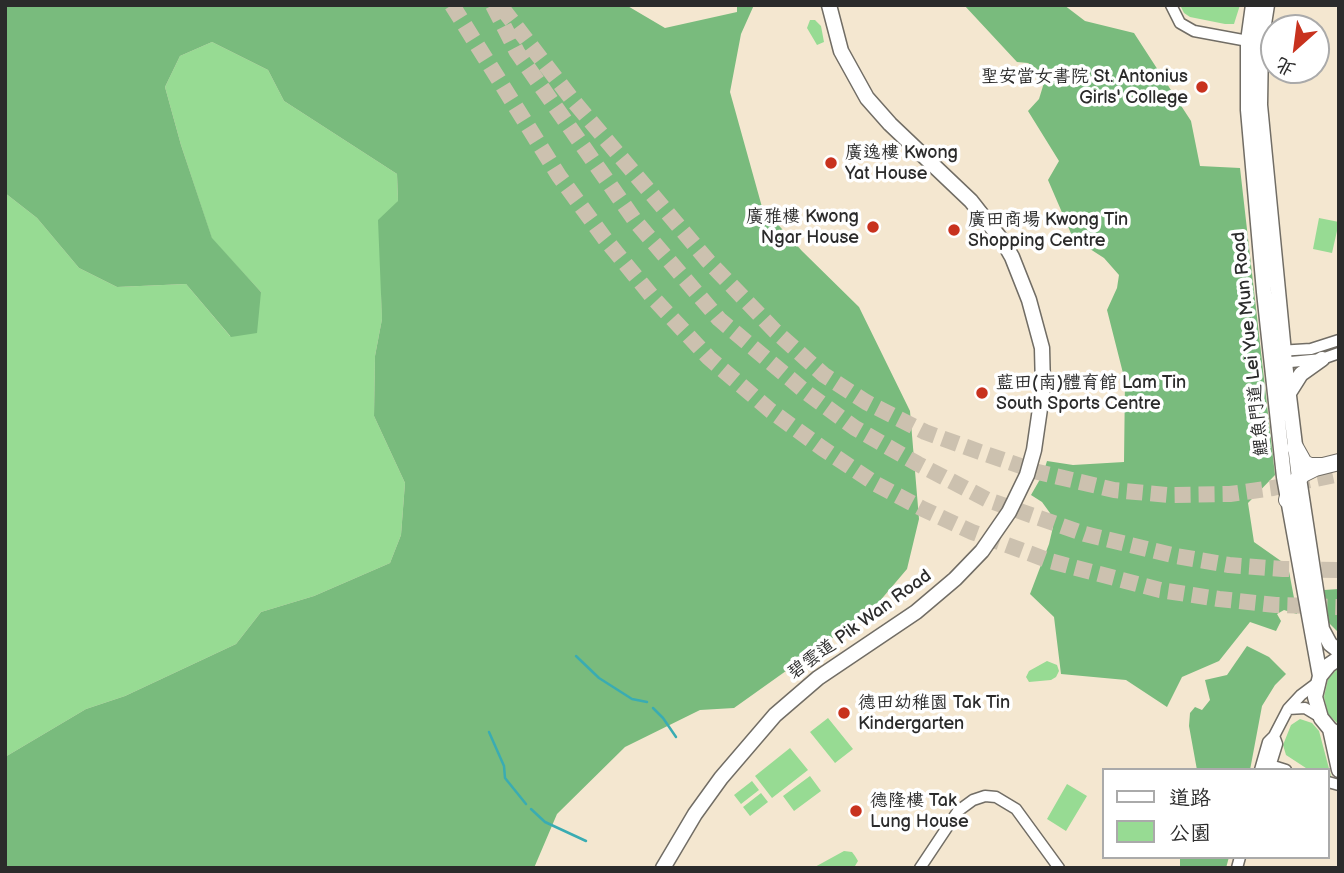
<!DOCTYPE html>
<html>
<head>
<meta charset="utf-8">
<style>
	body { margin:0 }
	#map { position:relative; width:1344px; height:873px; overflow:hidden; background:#f4e7d0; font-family:"Balsamiq Sans","LXGW WenKai TC",sans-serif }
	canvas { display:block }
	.frame { position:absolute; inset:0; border:7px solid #2b2b2b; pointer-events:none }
	.legend { position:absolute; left:1102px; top:768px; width:228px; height:91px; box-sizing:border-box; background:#fff; border:2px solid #aaa; margin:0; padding:9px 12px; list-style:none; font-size:21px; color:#2b2b2b }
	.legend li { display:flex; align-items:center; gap:14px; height:35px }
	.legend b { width:35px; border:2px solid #aaa }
	.north { position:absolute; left:1260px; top:14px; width:70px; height:70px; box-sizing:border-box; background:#fff; border:2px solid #aaa; border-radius:50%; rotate:208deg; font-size:19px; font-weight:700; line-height:28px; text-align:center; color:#2b2b2b }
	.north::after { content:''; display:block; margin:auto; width:24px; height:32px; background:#c8321e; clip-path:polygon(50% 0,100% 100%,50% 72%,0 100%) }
</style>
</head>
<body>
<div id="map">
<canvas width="1344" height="873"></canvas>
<div class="frame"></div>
<ul class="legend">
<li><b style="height:9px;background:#fff"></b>道路</li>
<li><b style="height:19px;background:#97db93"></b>公園</li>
</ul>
<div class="north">北</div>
</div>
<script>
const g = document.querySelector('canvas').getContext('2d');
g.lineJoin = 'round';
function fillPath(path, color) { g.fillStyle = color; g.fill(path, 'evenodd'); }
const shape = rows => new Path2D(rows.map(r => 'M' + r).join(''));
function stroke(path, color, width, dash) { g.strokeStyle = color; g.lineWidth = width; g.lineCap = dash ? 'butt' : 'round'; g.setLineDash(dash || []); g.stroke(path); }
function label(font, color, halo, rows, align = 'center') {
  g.font = font + ' "Balsamiq Sans","LXGW WenKai TC",sans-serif'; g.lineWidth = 7; g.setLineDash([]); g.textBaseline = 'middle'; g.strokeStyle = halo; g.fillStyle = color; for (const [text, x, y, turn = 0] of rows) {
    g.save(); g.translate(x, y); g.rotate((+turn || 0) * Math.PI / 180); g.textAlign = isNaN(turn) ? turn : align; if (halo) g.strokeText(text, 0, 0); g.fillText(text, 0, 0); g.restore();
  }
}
const green = shape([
	[1180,5,1240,5,1234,24,1225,24,1190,17,1184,13],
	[810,20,815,20,821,26,824,42,817,45,807,28],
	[212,42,268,70,284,101,397,174,398,201,381,281,382,319,375,356,374,416,405,483,401,535,390,563,314,596,261,612,236,644,125,696,86,709,5,757,5,193,37,218,79,268,117,287,186,284,230,336,261,292,212,239,181,145,165,87,180,56],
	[1319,218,1339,222,1332,253,1313,249],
	[1047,661,1057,665,1059,671,1056,677,1051,680,1029,682,1026,677,1029,671],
	[1339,667,1339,725,1328,714,1324,697,1328,679],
	[828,718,853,749,835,763,810,732],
	[1300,719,1312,723,1319,731,1331,776,1328,775,1328,770,1309,770,1286,755,1283,745,1291,725],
	[790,748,808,770,772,798,755,776],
	[810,776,821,791,794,811,783,796],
	[752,781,759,790,741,804,734,795],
	[1067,784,1087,796,1066,831,1047,819],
	[761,793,768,802,750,816,743,807],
	[844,851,852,852,855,856,858,861,855,866,813,868]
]);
const forest = shape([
	[5,5,626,5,665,28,737,12,737,5,754,5,741,34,730,92,762,207,802,251,859,307,910,411,919,519,907,569,873,609,734,708,700,710,625,747,557,814,534,868,5,868,5,757,86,709,125,696,236,644,261,612,314,596,390,563,401,535,405,483,374,416,375,356,382,319,378,220,398,201,397,174,284,101,268,70,212,42,180,56,165,87,181,145,212,238,261,292,257,333,231,337,186,284,117,287,79,268,37,218,5,193],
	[964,5,1064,5,1085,21,1134,33,1191,121,1200,166,1240,168,1275,475,1248,503,1254,542,1288,566,1297,614,1284,610,1277,614,1281,621,1276,631,1250,622,1219,661,1182,677,1167,707,1126,680,1061,674,1054,617,1030,594,1049,544,1053,527,1050,513,1042,502,1031,495,1043,474,1047,461,1073,465,1124,462,1125,381,1107,310,1117,288,1119,275,1104,258,1073,238,1048,180,1059,161,1028,111,1039,99,1043,86,1037,69,1028,63,1017,62],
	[1339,589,1339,633,1329,623,1324,590],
	[1247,646,1269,657,1286,674,1275,685,1262,706,1250,770,1197,770,1189,726,1190,713,1195,707,1202,710,1210,700,1205,680,1227,675],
	[1180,857,1229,857,1226,868,1180,868]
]);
const stream = shape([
	[576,656,599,678,632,699,647,702],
	[653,708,663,718,676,737],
	[489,732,504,766,505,778,526,804],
	[531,809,545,822,586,841]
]);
const highwayTunnel = shape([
	[452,5,559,176,605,239,655,300,709,358,771,411,822,448,876,484,923,509,972,532,1050,561,1160,590,1219,599,1276,605,1339,607],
	[493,5,517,52,636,222,719,319,807,393,855,428,918,464,988,500,1085,534,1176,556,1229,565,1283,569,1339,570],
	[502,8,571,98,708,261,775,331,824,375,866,402,925,432,980,452,1038,472,1114,490,1168,495,1230,494,1273,488,1339,474]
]);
const minor = shape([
	[1171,5,1180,23,1194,31,1248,41],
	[1278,351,1311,349,1339,340],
	[1280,363,1322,359,1339,353],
	[1288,709,1305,708,1320,717],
	[1267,761,1270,765,1286,770],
	[1260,770,1268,742,1274,736,1288,709,1301,695,1317,683],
	[1269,770,1277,744,1274,736],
	[1328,782,1339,785],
	[920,868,958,811,973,800,985,796,996,797,1016,809,1059,868],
	[1237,868,1240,857]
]);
const major = shape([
	[1253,5,1248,41,1248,110,1264,292,1284,477,1320,676],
	[1267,5,1261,43,1260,105,1285,363,1299,478,1322,629,1330,644,1339,651],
	[1289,393,1301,374,1322,359],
	[1339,658,1329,665,1320,676,1315,697,1321,718,1330,729,1339,735],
	[1330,729,1339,770],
	[663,868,695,814,721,778,775,715,818,678,916,612,955,579,982,551,1009,512,1027,475,1034,450,1043,388,1042,348,1029,300,1012,257,1004,243,971,201,890,124,867,98,841,51,829,5]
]);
const highway = shape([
	[1295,447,1304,463,1310,466,1321,466],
	[1287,500,1291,486,1303,474,1315,468,1339,462]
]);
const markers = [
	[1202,87,7,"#c8321e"],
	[831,163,7,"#c8321e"],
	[873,227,7,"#c8321e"],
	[954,230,7,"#c8321e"],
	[982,393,7,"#c8321e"],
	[844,713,7,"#c8321e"],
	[856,811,7,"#c8321e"]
];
const poiNames = [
	["聖安當女書院 St. Antonius",1188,77,"right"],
	["Girls' College",1188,98,"right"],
	["廣逸樓 Kwong",845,153],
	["Yat House",845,174],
	["廣雅樓 Kwong",859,217,"right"],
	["Ngar House",859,238,"right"],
	["廣田商場 Kwong Tin",968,220],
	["Shopping Centre",968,241],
	["藍田(南)體育館 Lam Tin",996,383],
	["South Sports Centre",996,404],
	["德田幼稚園 Tak Tin",858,703],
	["Kindergarten",858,724],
	["德隆樓 Tak",870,801],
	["Lung House",870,822]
];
const streetNames = [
	["鯉魚門道 Lei Yue Mun Road",1251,344,-96],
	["碧雲道 Pik Wan Road",860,625,-36]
];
fillPath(green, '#97db93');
fillPath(forest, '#79bb7d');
stroke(stream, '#3aacb2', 2.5);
stroke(highwayTunnel, '#ccc1af', 16, [16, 8]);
stroke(minor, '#716d65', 13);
stroke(major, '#716d65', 17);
stroke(highway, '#716d65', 18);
stroke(minor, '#fff', 10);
stroke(major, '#fff', 14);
stroke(highway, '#fff', 16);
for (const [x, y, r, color] of markers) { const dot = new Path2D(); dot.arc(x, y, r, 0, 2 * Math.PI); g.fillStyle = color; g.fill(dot); stroke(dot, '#fff', 2.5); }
label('18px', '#2b2b2b', '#fff', poiNames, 'left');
label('18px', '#2b2b2b', '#fff', streetNames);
</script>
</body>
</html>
